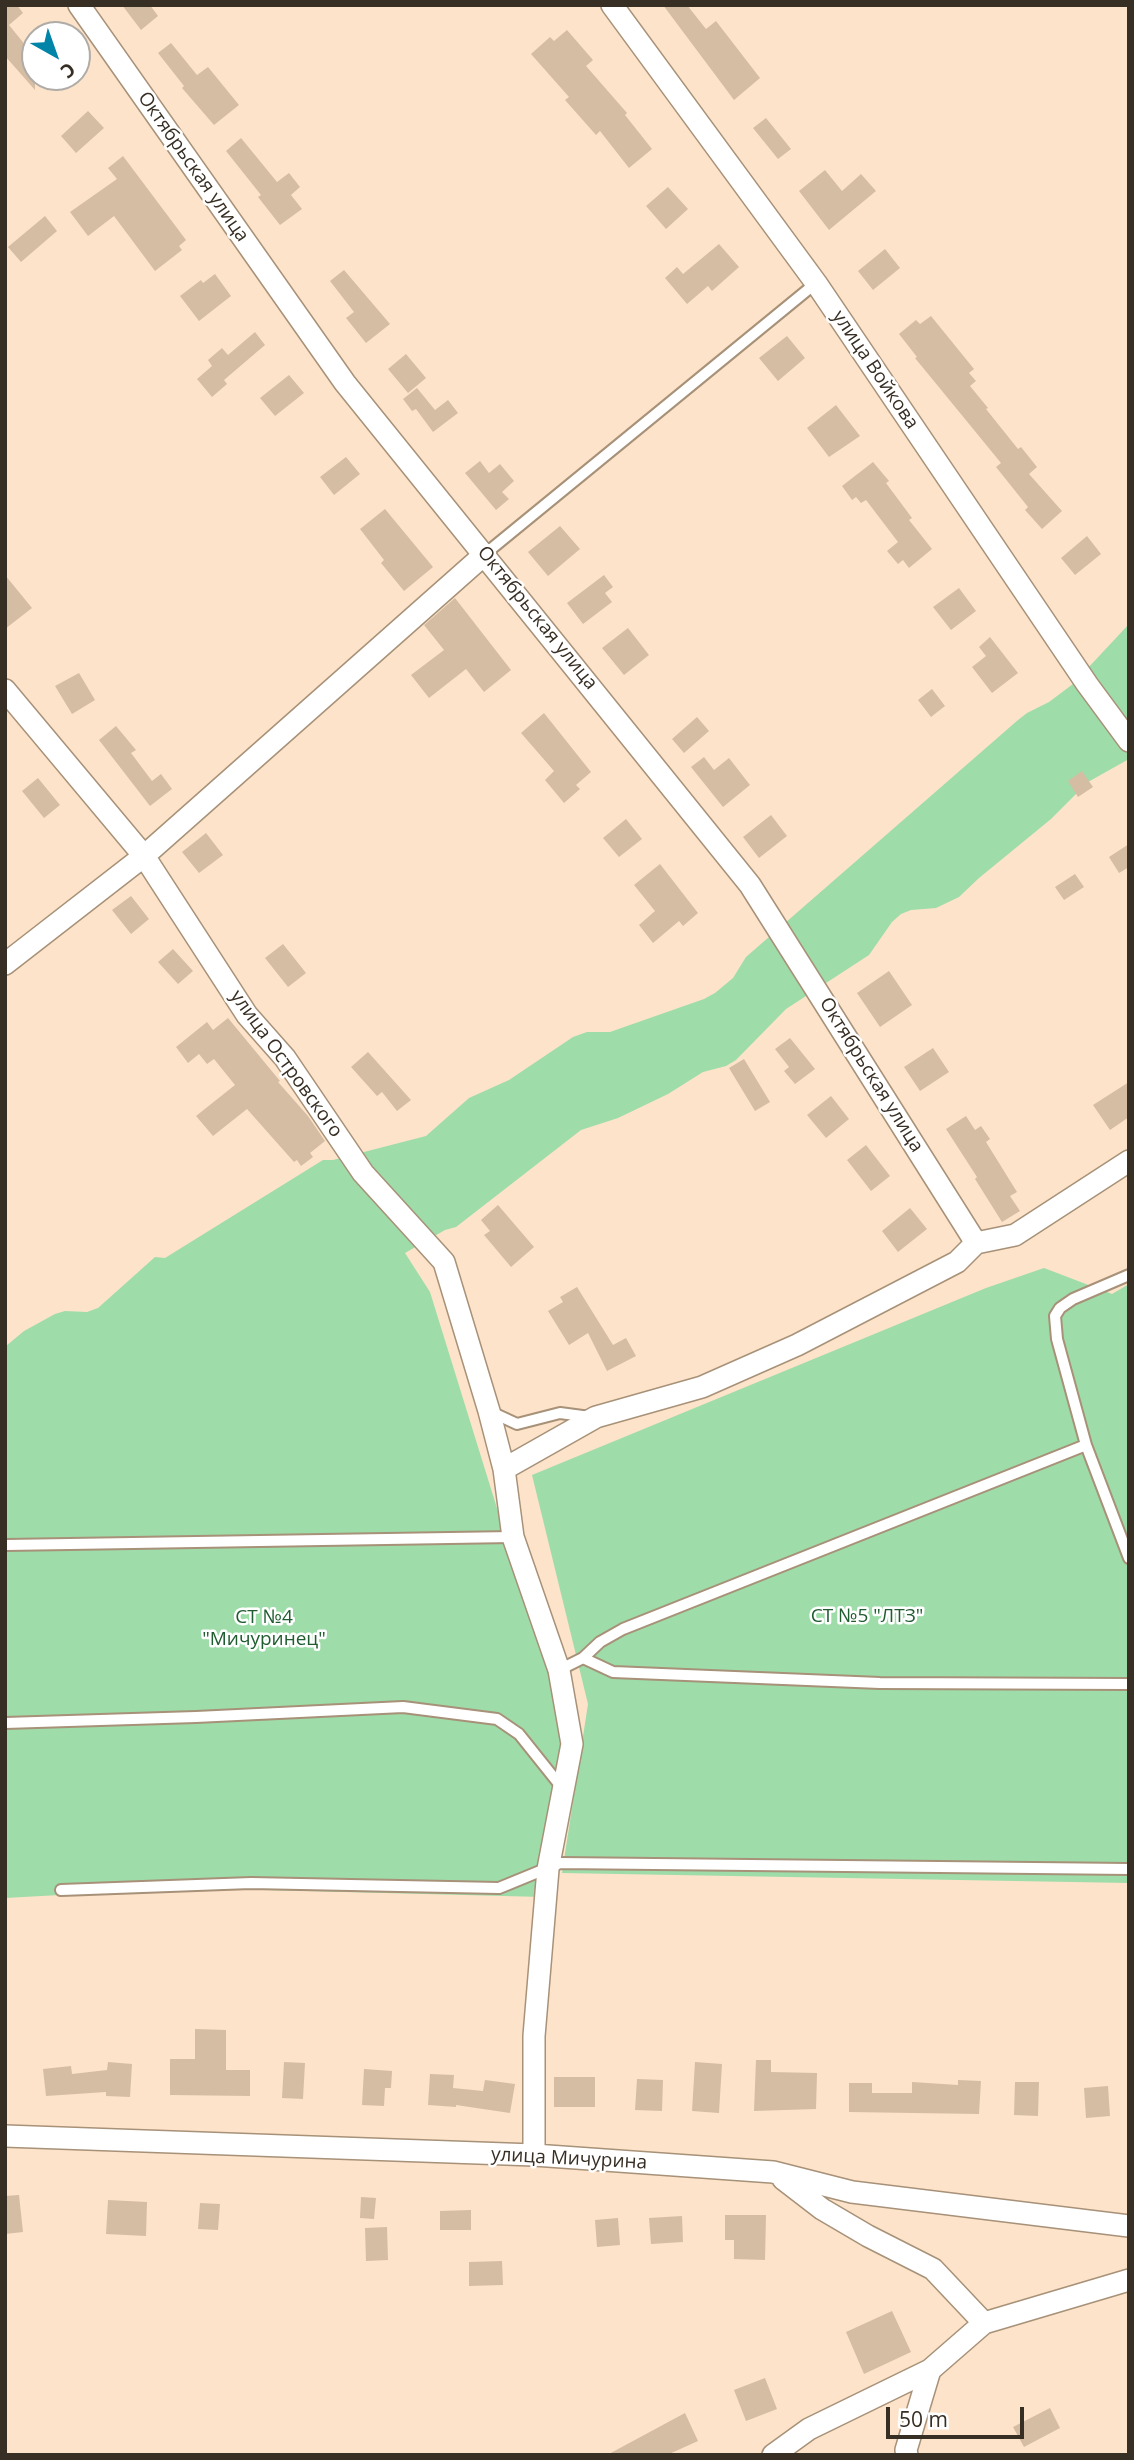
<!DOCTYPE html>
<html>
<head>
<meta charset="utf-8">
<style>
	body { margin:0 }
	#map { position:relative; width:1134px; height:2460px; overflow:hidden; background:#fce3c9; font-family:"Open Sans",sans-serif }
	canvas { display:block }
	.frame { position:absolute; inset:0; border:7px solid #372e24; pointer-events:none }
	.north { position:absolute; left:21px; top:21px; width:70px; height:70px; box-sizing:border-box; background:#fff; border:2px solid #afaba7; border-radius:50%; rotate:140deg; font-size:19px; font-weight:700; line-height:28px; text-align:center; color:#372e24 }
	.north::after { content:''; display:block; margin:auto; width:24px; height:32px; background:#0084a7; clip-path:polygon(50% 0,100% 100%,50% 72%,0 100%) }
	.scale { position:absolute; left:886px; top:2407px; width:138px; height:32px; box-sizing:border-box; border:4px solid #372e24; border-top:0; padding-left:9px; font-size:21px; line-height:24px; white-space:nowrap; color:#372e24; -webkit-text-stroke:5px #fff; paint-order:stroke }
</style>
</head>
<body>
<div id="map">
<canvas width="1134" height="2460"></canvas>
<div class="frame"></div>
<div class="north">С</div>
<div class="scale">50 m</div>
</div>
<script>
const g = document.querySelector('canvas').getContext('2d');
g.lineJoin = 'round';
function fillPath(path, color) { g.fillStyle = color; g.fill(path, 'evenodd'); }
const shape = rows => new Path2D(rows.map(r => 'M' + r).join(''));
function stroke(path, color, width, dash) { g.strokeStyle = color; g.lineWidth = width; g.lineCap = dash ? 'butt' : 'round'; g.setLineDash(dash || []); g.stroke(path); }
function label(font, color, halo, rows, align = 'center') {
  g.font = font + ' "Open Sans",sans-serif'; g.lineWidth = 5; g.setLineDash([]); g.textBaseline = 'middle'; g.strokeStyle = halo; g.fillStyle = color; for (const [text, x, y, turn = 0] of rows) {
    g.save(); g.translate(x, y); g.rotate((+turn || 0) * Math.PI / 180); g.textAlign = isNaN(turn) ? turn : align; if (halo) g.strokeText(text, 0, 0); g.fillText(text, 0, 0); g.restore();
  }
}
const green = shape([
	[1129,624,1129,759,1088,782,1051,819,979,878,959,897,936,908,911,910,901,914,892,922,869,955,786,1009,736,1060,726,1066,703,1072,668,1094,618,1118,581,1130,456,1227,445,1230,405,1253,430,1292,566,1731,543,1897,187,1888,5,1898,6,1346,24,1331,55,1314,65,1311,87,1312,98,1308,155,1257,165,1258,323,1160,333,1160,426,1136,469,1098,509,1080,573,1037,587,1032,610,1032,704,999,715,993,733,978,746,957,1018,720,1027,713,1049,702,1073,684],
	[1044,1268,1112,1294,1129,1284,1129,1883,562,1873,588,1704,532,1475,986,1288]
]);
const building = shape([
	[5,5,17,5,23,13,9,25,35,57,35,90,5,56],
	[122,5,150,5,158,16,141,30],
	[663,5,687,5,706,29,716,21,760,78,734,100],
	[567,30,593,60,586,66,627,113,625,115,652,149,629,168,600,131,596,135,565,100,569,97,531,54,550,37,554,41],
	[171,43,197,75,208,67,239,105,214,125,182,88,184,86,158,53],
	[88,111,104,128,76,153,61,136],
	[766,118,791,149,778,159,753,128],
	[241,138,277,182,289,173,300,187,291,195,302,209,280,225,258,197,261,195,226,151],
	[123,156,186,240,179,246,182,250,155,271,114,216,88,236,70,212,117,179,108,168],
	[825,170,842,191,861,174,876,191,829,230,799,191],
	[668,187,688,209,666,229,646,206],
	[45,216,57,231,21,262,8,247],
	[719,244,739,267,712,291,708,286,687,304,665,278,677,267,683,274],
	[885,249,900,268,873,290,858,271],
	[344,270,390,324,366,343,346,318,354,312,330,281],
	[215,274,231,296,199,321,180,296,201,280,203,283],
	[931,316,974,369,969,373,976,381,970,386,988,408,986,409,1018,449,1021,447,1037,467,1029,474,1062,511,1042,529,1025,510,1028,507,996,467,1001,463,915,358,917,357,899,334,916,320,920,324],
	[255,332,265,345,224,380,227,384,212,397,197,379,212,366,208,360,222,348,228,355],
	[787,336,805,358,778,381,759,358],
	[406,354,426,378,408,393,388,369],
	[289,375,304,393,275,416,260,398],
	[417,388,435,410,448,400,458,413,433,432,416,409,412,411,403,399],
	[836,405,860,436,829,457,807,428],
	[346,457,360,474,334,495,320,477],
	[480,461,489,473,500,464,514,481,502,492,509,499,496,510,465,473],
	[873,462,889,481,886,483,912,518,909,520,932,549,909,568,903,560,898,564,887,551,898,542,866,500,861,503,856,497,852,500,842,486],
	[385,509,433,567,404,591,381,563,384,560,360,529],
	[560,526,580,549,548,576,528,552],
	[1087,536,1101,554,1075,575,1061,558],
	[5,575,32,608,5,629],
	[604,575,613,587,605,593,612,602,583,624,567,603],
	[959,588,976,611,951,630,933,607],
	[455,598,511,670,484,692,466,669,429,698,411,675,444,650,424,625],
	[628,628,649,655,624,675,602,648],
	[990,637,1018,673,992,693,972,667,986,656,979,647],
	[79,673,95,700,72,714,55,686],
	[932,689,945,706,931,717,918,700],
	[544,713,591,772,576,785,580,789,564,803,545,780,554,771,521,733],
	[697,717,709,731,684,753,672,739],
	[116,726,136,750,131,753,152,781,161,774,172,789,150,806,99,740],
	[704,757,714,770,729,758,750,785,723,807,691,767],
	[1082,771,1093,787,1078,797,1068,781],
	[38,778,60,805,44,818,22,791],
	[771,815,787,836,759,858,743,837],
	[626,819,642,839,619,857,603,838],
	[206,833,223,855,199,873,182,852],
	[1129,844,1129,867,1119,873,1109,857],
	[660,864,698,913,683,926,679,921,653,943,639,925,655,911,634,885],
	[1075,874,1084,887,1064,900,1055,887],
	[131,896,149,919,131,934,112,910],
	[283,944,306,973,288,987,265,958],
	[173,949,193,971,178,984,158,962],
	[889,971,912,1005,880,1027,857,993],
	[228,1018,280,1081,278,1082,308,1116,325,1141,310,1153,313,1157,301,1166,297,1160,294,1162,247,1109,213,1136,196,1116,235,1085,214,1059,207,1064,199,1054,188,1063,176,1047,207,1022,213,1030],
	[790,1038,815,1069,795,1084,784,1071,789,1067,775,1049],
	[933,1048,949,1072,920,1091,904,1067],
	[368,1052,411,1100,397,1111,382,1092,377,1096,351,1067],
	[744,1059,770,1102,755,1111,729,1068],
	[1129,1082,1129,1117,1110,1130,1093,1105],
	[831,1096,849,1119,826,1138,807,1115],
	[966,1116,975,1130,981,1126,990,1139,986,1142,1017,1192,1010,1196,1020,1211,1002,1222,975,1179,977,1177,946,1129],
	[866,1145,890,1176,871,1191,847,1160],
	[498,1205,534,1247,511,1267,484,1235,490,1231,481,1220],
	[910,1208,927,1229,898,1252,882,1231],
	[577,1287,613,1345,626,1338,636,1356,607,1371,588,1333,569,1345,548,1311,563,1302,560,1297],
	[195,2029,226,2030,226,2070,250,2070,250,2096,170,2095,170,2059,195,2059],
	[756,2060,771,2060,771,2072,817,2073,816,2109,754,2111],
	[108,2062,132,2064,130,2097,106,2096,106,2092,46,2096,43,2069,71,2066,72,2074,107,2070],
	[284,2062,305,2063,303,2099,282,2098],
	[695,2062,722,2064,719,2113,692,2111],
	[364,2069,392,2071,391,2088,385,2088,384,2106,362,2105],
	[430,2074,454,2075,453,2088,483,2091,485,2080,515,2084,510,2113,456,2105,456,2107,428,2105],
	[554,2077,595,2077,595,2107,554,2107],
	[637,2079,663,2080,662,2111,635,2110],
	[958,2080,981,2081,979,2114,849,2112,849,2083,872,2083,872,2093,912,2093,912,2082,958,2085],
	[1015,2082,1039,2082,1038,2116,1014,2115],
	[1108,2086,1110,2116,1086,2118,1084,2088],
	[19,2195,23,2232,5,2234,5,2196],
	[361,2197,376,2198,374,2219,360,2218],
	[108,2200,147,2202,146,2236,106,2234],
	[200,2203,220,2204,218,2230,198,2229],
	[471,2210,471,2230,440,2230,440,2211],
	[725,2215,766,2215,765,2260,734,2259,734,2240,725,2240],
	[682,2216,683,2242,651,2244,649,2218],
	[618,2218,620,2245,597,2247,595,2220],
	[387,2227,388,2260,366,2261,365,2228],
	[502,2261,503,2285,469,2286,469,2262],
	[892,2311,911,2352,864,2374,846,2332],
	[765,2378,777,2409,746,2421,734,2390],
	[1050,2408,1060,2428,1024,2447,1013,2427],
	[685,2413,698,2441,667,2455,607,2455]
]);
const service = shape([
	[485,554,816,283],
	[1129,1275,1073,1299,1060,1308,1055,1316,1057,1339,1086,1445,1129,1558],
	[489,1411,517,1424,560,1413,590,1417],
	[6,1545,513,1537],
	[583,1658,613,1672,880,1683,1129,1684],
	[559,1670,583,1658,600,1642,623,1629,1086,1445],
	[5,1723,196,1717,403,1707,497,1719,519,1734,563,1789],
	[61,1890,251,1883,499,1888,560,1863,1129,1869]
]);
const minor = shape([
	[79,5,345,383,750,885,976,1243],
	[612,5,816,283,1087,684,1129,741],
	[5,690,144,856,247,1015,285,1058,363,1173,444,1262,489,1411,504,1469,513,1537,559,1670,572,1744,548,1869,534,2036,534,2155],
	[5,964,144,856,485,554],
	[504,1469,596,1417,702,1387,797,1345,957,1262,976,1243,1015,1235,1129,1161],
	[5,2136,534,2155,773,2172,852,2192,1129,2226],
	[783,2179,822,2209,868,2236,933,2269,984,2323],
	[773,2455,809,2429,930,2370,984,2323,1129,2280],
	[907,2455,906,2450,930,2370]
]);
const streetNames = [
	["Октябрьская улица",193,167,55],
	["улица Войкова",875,370,56],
	["Октябрьская улица",537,618,51],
	["улица Островского",286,1064,54],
	["Октябрьская улица",871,1075,58],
	["улица Мичурина",569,2159,3]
];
const parkNames = [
	["СТ №5 \"ЛТЗ\"",867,1617],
	["СТ №4",264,1618],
	["\"Мичуринец\"",264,1640]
];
fillPath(green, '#9edca9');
fillPath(building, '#d5bda3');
stroke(service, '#a79178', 14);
stroke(minor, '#a79178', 24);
stroke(service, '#fff', 10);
stroke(minor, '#fff', 21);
label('19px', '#372e24', '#fff', streetNames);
label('19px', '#1f5c30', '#fff', parkNames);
</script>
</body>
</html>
